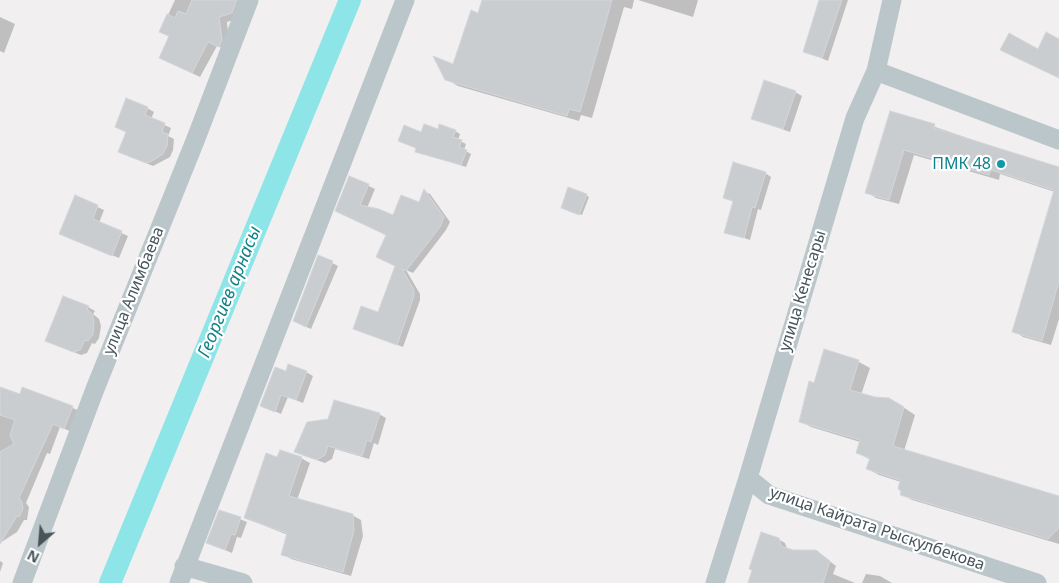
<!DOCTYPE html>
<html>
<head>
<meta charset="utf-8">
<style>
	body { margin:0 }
	#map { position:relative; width:1059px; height:583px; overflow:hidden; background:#f1efef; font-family:"Noto Sans",sans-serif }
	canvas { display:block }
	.north { position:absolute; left:15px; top:518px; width:50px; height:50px; -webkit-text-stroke:4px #fff; paint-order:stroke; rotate:207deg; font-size:14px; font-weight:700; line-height:20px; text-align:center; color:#47555b }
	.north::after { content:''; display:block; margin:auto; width:18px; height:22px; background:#47555b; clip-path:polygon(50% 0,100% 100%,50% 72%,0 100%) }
</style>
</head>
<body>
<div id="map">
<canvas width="1059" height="583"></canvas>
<div class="north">N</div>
</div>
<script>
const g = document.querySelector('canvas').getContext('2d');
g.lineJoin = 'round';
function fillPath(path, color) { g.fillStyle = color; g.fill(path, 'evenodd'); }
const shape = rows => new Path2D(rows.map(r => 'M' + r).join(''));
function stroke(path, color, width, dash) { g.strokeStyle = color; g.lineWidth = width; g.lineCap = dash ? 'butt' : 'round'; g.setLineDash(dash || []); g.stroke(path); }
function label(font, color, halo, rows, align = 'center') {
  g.font = font + ' "Noto Sans",sans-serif'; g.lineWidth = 4.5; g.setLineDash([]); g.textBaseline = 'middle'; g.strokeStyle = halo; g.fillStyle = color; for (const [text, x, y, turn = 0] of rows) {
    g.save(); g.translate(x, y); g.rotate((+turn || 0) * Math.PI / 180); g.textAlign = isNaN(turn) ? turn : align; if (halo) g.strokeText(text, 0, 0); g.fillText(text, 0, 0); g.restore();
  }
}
const shadow = shape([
	[175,0,245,0,240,18,227,22,229,45,227,50,217,46,200,77,160,58,170,37,160,32],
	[484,0,634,0,632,9,624,7,592,118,581,115,579,121,458,86,446,79,479,14],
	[638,0,698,0,693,17],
	[820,0,848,0,828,61,805,51],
	[0,17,15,24,4,53,0,51],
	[795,92,802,96,790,132,753,119],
	[147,108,154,112,151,119,171,128,168,136,174,139,173,150,170,157,153,166,127,155],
	[891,112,1059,169,1059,319,1051,345,1023,337,1014,331,1055,192,1000,174,999,180,914,155,899,204,876,198,867,192],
	[438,131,455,131,460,134,458,140,466,144,464,150,471,154,466,167,417,151,422,134],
	[765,173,771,177,761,210,758,209,750,240,726,232,734,202,724,198],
	[350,177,375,189,367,208,393,217,420,204,424,191,430,194,450,222,446,230,413,273,406,270,420,294,420,300,403,347,354,328,378,314,396,266,388,235,343,214],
	[586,195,589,197,582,215,565,209],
	[76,197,104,210,99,223,128,236,119,258,67,237],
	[319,256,338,266,311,329,300,324],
	[88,307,95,311,93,314,99,319,101,326,99,338,95,344,92,343,87,353,81,355,54,344],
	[825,351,859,362,870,368,861,395,900,405,915,415,904,451,1059,497,1059,544,912,500,901,494,901,482,879,475,868,469,871,460,857,453,860,442,811,427,800,421],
	[287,372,306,372,313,376,303,403,288,397,281,414,261,405],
	[0,388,20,396,23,388,80,411,72,432,60,427,50,454,47,453,26,503,29,507,27,520,24,520,17,532,0,543],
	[379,414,386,418,378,445,374,443,369,459,335,449,332,459,325,463,302,455],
	[278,458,301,458,310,463,297,500,352,515,361,520,363,536,351,576,291,559,283,554,288,535,245,518],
	[220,511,247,522,241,538,237,537,232,553,208,543],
	[778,539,785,543,787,549,823,556,836,566,833,574,855,583,749,583],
	[0,561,3,563,0,572],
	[866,574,880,576,892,583,862,583]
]);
const canal = shape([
	[110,583,350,0]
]);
const building = shape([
	[192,0,237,0,232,13,219,17,222,40,219,47,208,42,192,73,159,58,169,36,159,32,167,14,175,18,178,11,186,14,192,0],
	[482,0,612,0,580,112,569,109,567,116,445,80,433,56,453,64,471,10,478,13,482,0],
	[819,0,842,0,822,58,803,52,819,0],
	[1046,32,1059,39,1059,78,1000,50,1009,33,1038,49,1046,32],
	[764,80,796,91,783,129,751,119,764,80],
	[126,98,148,107,145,115,165,123,162,132,168,134,167,146,163,154,152,161,146,163,118,152,126,132,115,127,126,98],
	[890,111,935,124,934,128,1059,167,1059,281,1042,341,1012,332,1054,190,991,170,989,175,904,150,889,200,865,193,890,111],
	[424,124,438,129,439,124,456,130,453,137,462,140,459,147,467,150,461,165,415,152,416,148,398,141,404,125,421,132,424,124],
	[733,162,766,172,755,208,752,207,744,238,724,233,733,201,723,198,733,162],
	[349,176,369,184,360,205,379,209,393,215,401,195,419,202,424,189,444,217,440,227,406,271,402,269,414,290,414,296,397,345,353,329,361,306,378,312,395,266,376,257,386,235,335,211,349,176],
	[568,187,587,194,579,215,561,208,568,187],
	[75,195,98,205,93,219,122,231,112,256,59,234,75,195],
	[318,255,333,261,306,327,293,321,318,255],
	[63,296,89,306,87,309,92,314,94,321,93,334,88,341,85,340,80,350,73,352,45,341,63,296],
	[824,349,859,360,850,390,875,397,889,398,904,407,893,446,1059,496,1059,528,1048,539,900,495,901,491,898,489,900,480,866,469,870,458,856,453,860,440,799,422,809,381,814,383,824,349],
	[288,364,307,371,296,400,281,395,275,412,260,406,275,367,286,371,288,364],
	[0,387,20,394,22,387,73,406,64,429,53,424,19,498,22,502,23,509,19,517,17,516,0,544,0,452,14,444,10,435,15,420,0,415,0,387],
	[334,400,380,413,371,442,367,440,362,456,328,446,325,455,317,460,294,452,307,422,328,419,334,400],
	[280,450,302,457,289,496,353,514,354,530,343,572,281,555,287,533,244,518,266,453,277,457,280,450],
	[219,510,241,517,235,535,231,534,225,550,206,543,219,510],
	[761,532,779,538,781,546,793,550,816,550,830,561,823,583,748,583,752,570,749,569,761,532]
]);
const street = shape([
	[876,71,1059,140],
	[748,478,769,495,1037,583],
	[184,566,243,583],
	[22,583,95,389,195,141,249,0],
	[179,583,405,0],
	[715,583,748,478,855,118,876,71,892,0]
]);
const markers = [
	[1001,164,5,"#0f9aa8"]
];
const cultureNames = [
	["ПМК 48",991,164]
];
const streetNames = [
	["улица Алимбаева",134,291,-68],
	["улица Кенесары",803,291,-73],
	["улица Кайрата Рыскулбекова",877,529,19]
];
const waterNames = [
	["Георгиев арнасы",230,292,-68]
];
fillPath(shadow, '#0003');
stroke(canal, '#8ee5e8', 22);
fillPath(building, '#c9cdd0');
stroke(building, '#d3d6da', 1);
stroke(street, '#bbc6cb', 19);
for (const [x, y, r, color] of markers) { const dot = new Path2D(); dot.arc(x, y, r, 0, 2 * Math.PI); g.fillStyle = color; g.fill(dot); stroke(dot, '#fff', 2); }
label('16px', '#0d838f', '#fff', cultureNames, 'right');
label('16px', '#47555b', '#fff', streetNames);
label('italic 18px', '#128287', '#fff', waterNames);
</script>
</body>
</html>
